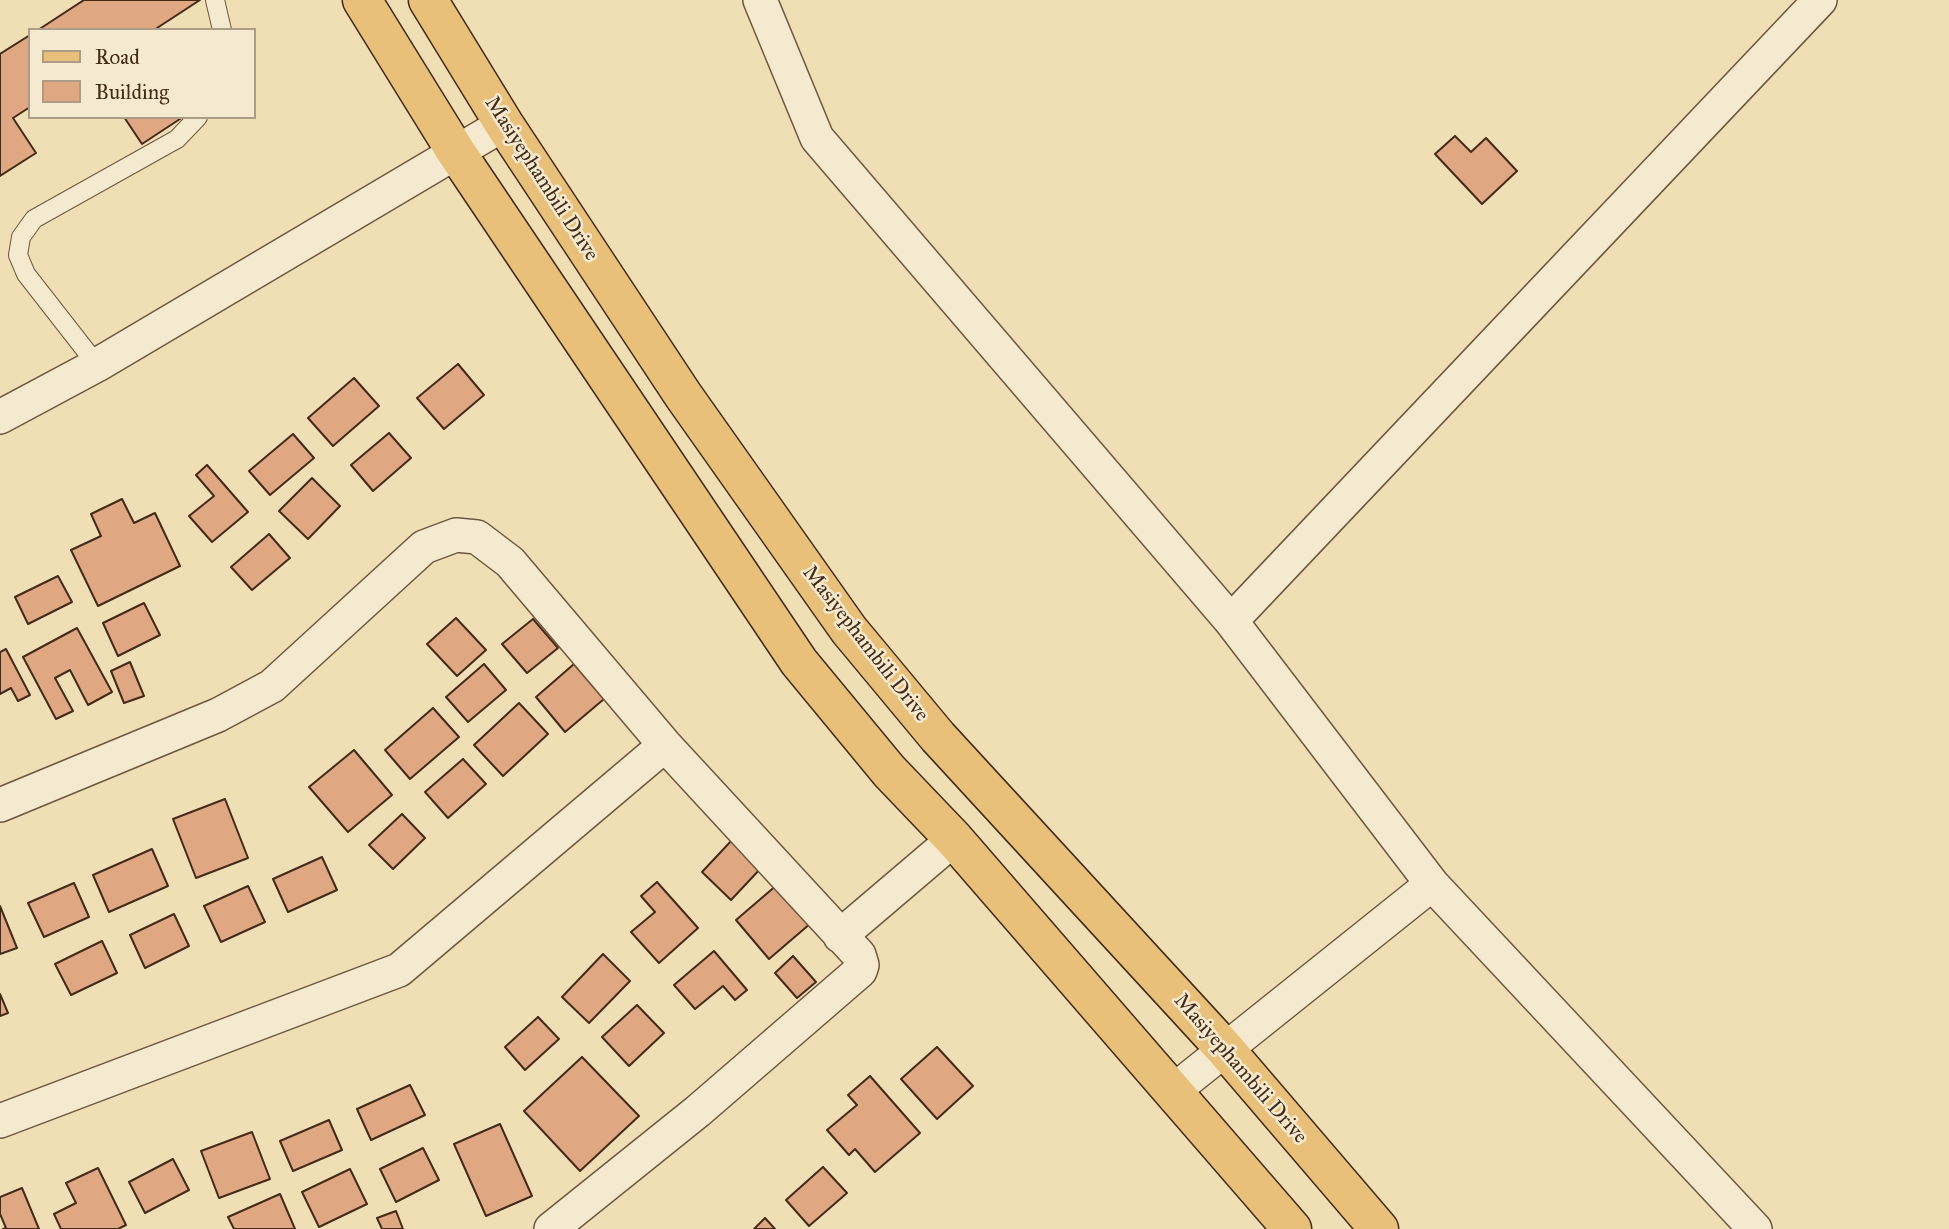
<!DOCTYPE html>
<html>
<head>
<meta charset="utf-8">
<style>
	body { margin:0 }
	#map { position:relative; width:1949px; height:1229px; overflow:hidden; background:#f0dfb5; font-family:"IM FELL Great Primer",serif }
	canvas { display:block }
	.legend { position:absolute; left:28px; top:28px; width:228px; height:91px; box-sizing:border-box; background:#f5eacf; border:2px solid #ae9d86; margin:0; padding:9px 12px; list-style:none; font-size:21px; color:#432a19 }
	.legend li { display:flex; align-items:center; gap:14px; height:35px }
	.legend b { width:35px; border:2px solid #ae9d86 }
</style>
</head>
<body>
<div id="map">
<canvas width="1949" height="1229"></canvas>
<ul class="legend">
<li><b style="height:9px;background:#e8c07a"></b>Road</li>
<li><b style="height:19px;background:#dfa883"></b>Building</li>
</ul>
</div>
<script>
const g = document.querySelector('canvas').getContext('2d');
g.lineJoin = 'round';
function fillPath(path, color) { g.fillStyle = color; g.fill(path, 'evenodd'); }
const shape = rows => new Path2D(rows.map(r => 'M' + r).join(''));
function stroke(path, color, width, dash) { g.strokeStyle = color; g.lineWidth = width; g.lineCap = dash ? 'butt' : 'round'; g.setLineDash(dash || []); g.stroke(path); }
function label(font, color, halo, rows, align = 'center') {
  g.font = font + ' "IM FELL Great Primer",serif'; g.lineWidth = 5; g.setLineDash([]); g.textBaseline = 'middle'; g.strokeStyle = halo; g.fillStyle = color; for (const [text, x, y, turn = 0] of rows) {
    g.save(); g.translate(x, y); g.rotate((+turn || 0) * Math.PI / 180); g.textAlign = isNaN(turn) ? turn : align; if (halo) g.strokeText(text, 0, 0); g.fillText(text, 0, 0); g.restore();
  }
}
const building = shape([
	[84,0,200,0,154,30,38,30,84,0],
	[30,35,30,107,13,118,36,153,0,176,0,54,30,35],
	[124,117,183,117,142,144,124,117],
	[1455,136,1471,152,1486,138,1517,171,1482,204,1435,154,1455,136],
	[458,364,484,395,444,429,417,398,458,364],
	[354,378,379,406,333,446,308,418,354,378],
	[389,433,411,458,373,491,351,465,389,433],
	[293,434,314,458,270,495,249,471,293,434],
	[207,465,248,512,212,542,189,516,214,496,196,475,207,465],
	[312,478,340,506,308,539,279,511,312,478],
	[122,499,134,523,155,513,180,566,98,606,71,550,101,536,91,514,122,499],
	[269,534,290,558,252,590,231,567,269,534],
	[58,576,72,602,28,624,15,597,58,576],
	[144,603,160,635,118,656,103,623,144,603],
	[456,618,486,650,457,676,427,644,456,618],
	[533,619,558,648,527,673,502,644,533,619],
	[77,628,112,692,88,705,70,670,55,678,73,711,56,719,23,657,77,628],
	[6,649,30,695,18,701,11,688,0,694,0,652,6,649],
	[130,662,144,696,124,703,111,671,130,662],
	[484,664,506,690,468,722,446,697,484,664],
	[574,664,604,699,565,732,536,697,574,664],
	[519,703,548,734,503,776,474,745,519,703],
	[433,708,459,737,410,779,385,750,433,708],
	[354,750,392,795,348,832,309,787,354,750],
	[463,759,486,784,448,818,425,792,463,759],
	[225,799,248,858,196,878,173,819,225,799],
	[402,814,425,838,393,869,369,845,402,814],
	[732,840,762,867,731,900,702,872,732,840],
	[152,849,168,886,109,912,93,875,152,849],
	[322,857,337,890,288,912,273,879,322,857],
	[657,882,698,928,659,963,631,932,655,912,641,896,657,882],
	[74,883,89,917,44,937,28,903,74,883],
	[778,884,811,923,769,959,736,920,778,884],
	[248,886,265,922,221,942,204,906,248,886],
	[0,906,17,948,0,954,0,906],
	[174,914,189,946,145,968,130,935,174,914],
	[102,941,117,973,71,995,55,964,102,941],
	[714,951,747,990,735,1000,723,986,695,1009,674,985,714,951],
	[603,954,630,981,589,1023,562,997,603,954],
	[793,956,816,982,797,998,775,973,793,956],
	[0,994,8,1013,0,1016,0,994],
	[637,1005,664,1033,629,1066,602,1037,637,1005],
	[538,1017,559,1039,525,1070,505,1047,538,1017],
	[937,1047,973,1086,937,1119,901,1079,937,1047],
	[582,1057,639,1116,580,1171,524,1111,582,1057],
	[870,1076,920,1133,875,1172,855,1149,849,1155,827,1130,857,1105,848,1095,870,1076],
	[410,1085,425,1115,371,1140,357,1109,410,1085],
	[329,1120,342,1150,293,1171,280,1141,329,1120],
	[500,1124,532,1196,486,1216,454,1144,500,1124],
	[252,1132,270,1179,219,1198,201,1151,252,1132],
	[423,1148,439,1180,396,1202,380,1169,423,1148],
	[173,1159,189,1190,145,1213,129,1182,173,1159],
	[823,1167,847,1193,809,1226,786,1200,823,1167],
	[98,1168,126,1225,118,1229,61,1229,54,1214,76,1203,66,1183,98,1168],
	[350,1169,367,1204,319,1227,302,1192,350,1169],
	[22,1188,39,1229,3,1229,6,1228,0,1214,0,1197,22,1188],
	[280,1194,295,1229,234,1229,228,1217,280,1194],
	[396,1211,403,1229,382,1229,377,1218,396,1211],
	[765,1218,775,1229,754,1229,765,1218]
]);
const service = shape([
	[215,0,222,30],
	[97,365,26,274,18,255,21,237,34,219,177,139,198,117]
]);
const minor = shape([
	[760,0,817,138,1231,621,1432,884,1755,1229],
	[0,417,97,365,504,124],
	[1231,621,1820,0],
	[0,805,218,715,272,686,424,547,456,535,477,537,510,562,665,745,859,955,862,965,860,971,698,1111,551,1229],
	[840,936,954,839],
	[1172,1092,1432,884],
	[0,1121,399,970,665,745]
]);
const primary = shape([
	[362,0,456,152,799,662,889,771,954,839,1292,1229],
	[428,0,504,124,683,395,849,630,938,737,1224,1048,1379,1229]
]);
const streetNames = [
	["Masiyephambili Drive",541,179,57],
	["Masiyephambili Drive",865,644,52],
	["Masiyephambili Drive",1240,1069,49]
];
fillPath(building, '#dfa883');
stroke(building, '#432a19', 2);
stroke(service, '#6e5740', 20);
stroke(minor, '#6e5740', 36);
stroke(primary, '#432a19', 41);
stroke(service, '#f5eacf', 18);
stroke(minor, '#f5eacf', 33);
stroke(primary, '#e8c07a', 38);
label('21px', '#432a19', '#f5eacf', streetNames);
</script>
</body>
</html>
